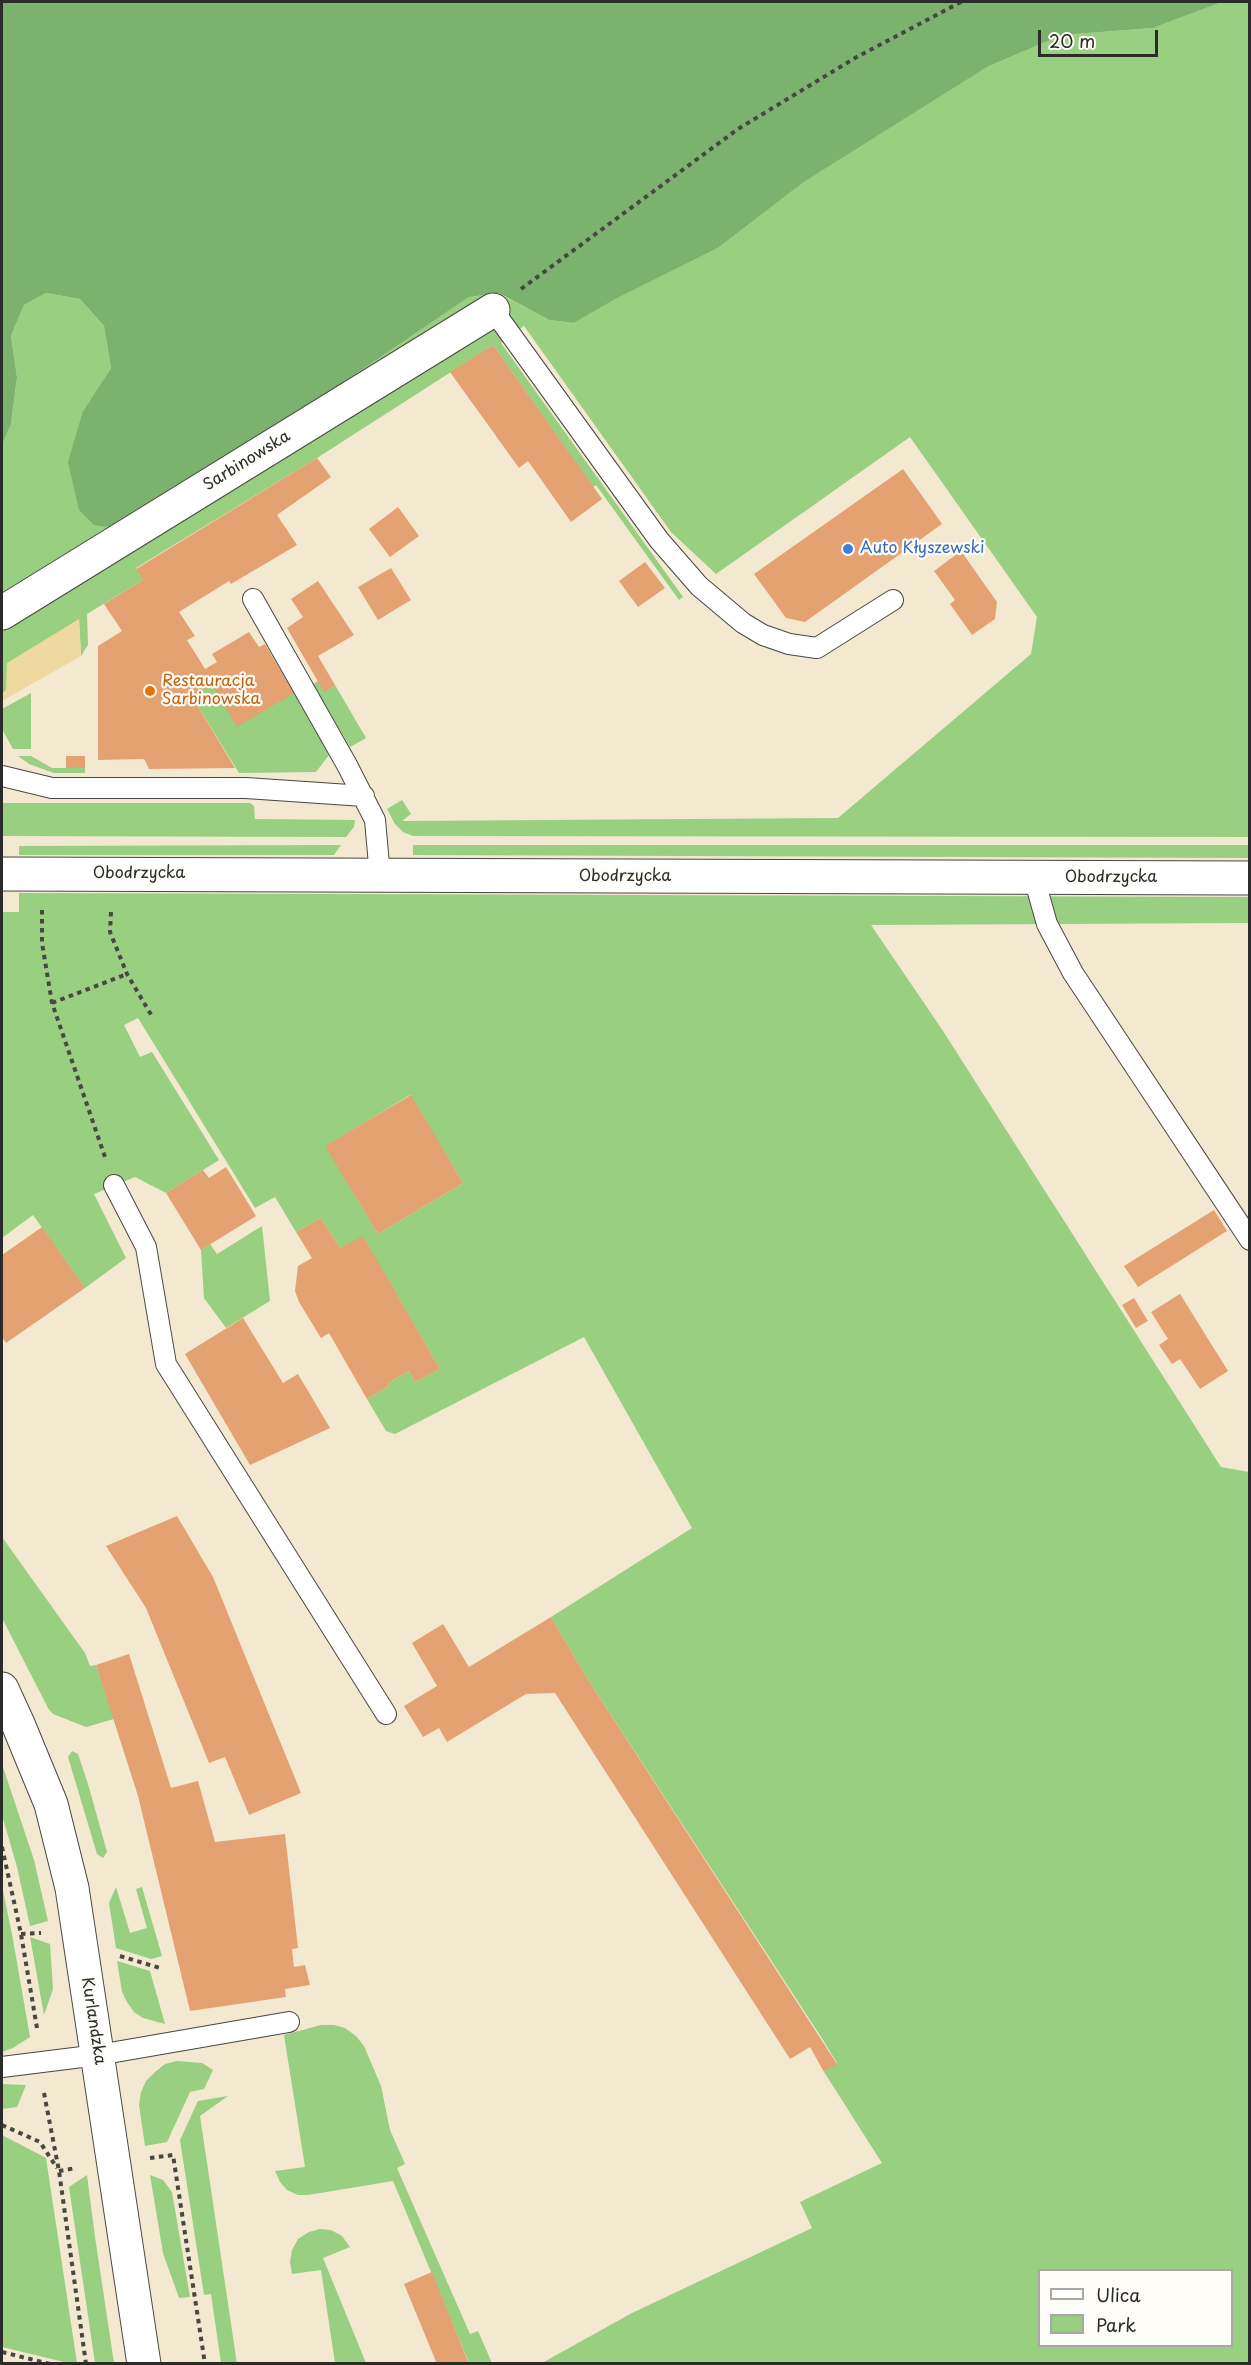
<!DOCTYPE html>
<html>
<head>
<meta charset="utf-8">
<style>
	body { margin:0 }
	#map { position:relative; width:1251px; height:2365px; overflow:hidden; background:#f3e8d0; font-family:"Playpen Sans",sans-serif }
	canvas { display:block }
	.frame { position:absolute; inset:0; border:3px solid #2b2b2b; pointer-events:none }
	.legend { position:absolute; left:1038px; top:2269px; width:195px; height:78px; box-sizing:border-box; background:#fdfcf7; border:2px solid #a9a8a5; margin:0; padding:8px 10px; list-style:none; font-size:18px; color:#2b2b2b }
	.legend li { display:flex; align-items:center; gap:12px; height:30px }
	.legend b { width:30px; border:2px solid #a9a8a5 }
	.scale { position:absolute; left:1038px; top:30px; width:120px; height:27px; box-sizing:border-box; border:3px solid #2b2b2b; border-top:0; padding-left:8px; font-size:18px; line-height:21px; white-space:nowrap; color:#2b2b2b; -webkit-text-stroke:4px #fdfcf7; paint-order:stroke }
</style>
</head>
<body>
<div id="map">
<canvas width="1251" height="2365"></canvas>
<div class="frame"></div>
<ul class="legend">
<li><b style="height:8px;background:#fff"></b>Ulica</li>
<li><b style="height:16px;background:#98cf80"></b>Park</li>
</ul>
<div class="scale">20 m</div>
</div>
<script>
const g = document.querySelector('canvas').getContext('2d');
g.lineJoin = 'round';
function fillPath(path, color) { g.fillStyle = color; g.fill(path, 'evenodd'); }
const shape = rows => new Path2D(rows.map(r => 'M' + r).join(''));
function stroke(path, color, width, dash) { g.strokeStyle = color; g.lineWidth = width; g.lineCap = dash ? 'butt' : 'round'; g.setLineDash(dash || []); g.stroke(path); }
function label(font, color, halo, rows, align = 'center') {
  g.font = font + ' "Playpen Sans",sans-serif'; g.lineWidth = 4.5; g.setLineDash([]); g.textBaseline = 'middle'; g.strokeStyle = halo; g.fillStyle = color; for (const [text, x, y, turn = 0] of rows) {
    g.save(); g.translate(x, y); g.rotate((+turn || 0) * Math.PI / 180); g.textAlign = isNaN(turn) ? turn : align; if (halo) g.strokeText(text, 0, 0); g.fillText(text, 0, 0); g.restore();
  }
}
const green = shape([
	[1222,2,1249,2,1249,837,413,836,403,832,395,824,387,809,402,800,411,814,402,821,838,818,1031,654,1037,617,910,437,716,574,671,532,524,326,501,343,683,597,679,600,596,485,593,487,493,345,317,458,136,568,143,580,87,614,88,645,81,656,79,619,2,694,2,445,11,424,17,377,11,336,24,305,46,293,80,299,104,326,111,368,83,411,313,403,469,297,498,293,549,320,574,323,614,299,718,248,804,182,989,66,1062,35,1153,28],
	[318,681,324,691,335,685,366,738,350,747,313,684],
	[212,685,294,693,329,755,316,772,239,773,192,697],
	[31,693,31,749,13,749,2,729,2,709],
	[18,756,31,756,52,768,85,768,85,773,54,773,29,764],
	[2,803,250,803,254,806,255,819,355,820,354,827,346,837,2,836],
	[341,845,334,855,19,855,19,846],
	[413,845,1249,845,1250,858,413,855],
	[19,893,1249,897,1249,923,871,925,943,1031,1221,1467,1249,1472,1249,2363,542,2363,632,2313,812,2228,800,2202,882,2163,824,2072,837,2063,823,2040,585,1675,551,1617,692,1528,584,1337,395,1434,386,1431,367,1399,389,1386,388,1383,409,1371,415,1382,440,1369,363,1237,340,1248,321,1218,296,1232,275,1197,255,1208,138,1018,124,1025,140,1057,152,1052,219,1160,166,1193,135,1177,94,1194,126,1258,85,1288,33,1215,2,1238,2,912,19,912],
	[410,1095,463,1183,378,1234,326,1146],
	[1040,2270,1232,2270,1232,2346,1040,2346],
	[262,1226,270,1301,226,1328,204,1298,201,1250,210,1244,217,1254],
	[2,1537,85,1653,90,1666,96,1665,114,1719,86,1727,53,1714,48,1708,2,1618],
	[72,1751,78,1754,88,1784,107,1852,103,1858,97,1854,68,1757],
	[2,1764,34,1860,48,1921,30,1926,17,1867,2,1815],
	[2,1886,12,1934,30,2037,13,2048,2,2052],
	[116,1887,130,1933,147,1928,136,1889,142,1887,162,1956,151,1959,116,1948,109,1903],
	[30,1937,50,1944,53,1989,44,2015],
	[117,1961,150,1971,165,2024,143,2018,134,2012,127,2002,122,1992],
	[321,2025,334,2025,345,2028,356,2036,364,2046,381,2086,390,2130,405,2164,397,2168,470,2334,478,2331,492,2363,469,2363,393,2181,308,2195,298,2195,287,2190,280,2182,275,2171,305,2167,284,2035],
	[177,2061,202,2063,213,2070,204,2089,190,2092,167,2142,145,2146,139,2105,141,2092,146,2081,155,2072,165,2064],
	[2,2084,26,2085,17,2107,2,2109],
	[228,2096,200,2116,237,2364,221,2363,211,2294,204,2295,180,2140,198,2101],
	[2,2135,46,2158,77,2363,68,2363,2,2347],
	[87,2175,95,2237,114,2363,95,2363,69,2187],
	[150,2175,163,2180,172,2192,190,2297,179,2298,163,2253],
	[320,2229,331,2230,342,2236,350,2247,323,2258,366,2363,335,2363,321,2270,292,2274,290,2262,292,2250,298,2239,309,2232]
]);
const forest = shape([
	[2,2,1222,2,1153,28,1062,35,989,66,804,182,718,248,615,299,574,323,549,320,499,293,469,297,313,403,117,528,94,525,79,510,68,462,83,411,111,368,104,326,80,299,46,293,24,305,11,336,17,377,11,424,2,445]
]);
const sand = shape([
	[79,619,81,656,2,701,2,694,6,691,7,663]
]);
const building = shape([
	[493,345,602,499,571,522,528,461,519,468,450,372],
	[317,458,331,477,277,515,297,545,231,584,229,581,179,612,195,636,187,640,205,669,217,662,212,654,249,632,259,647,265,644,294,693,237,727,212,685,192,697,235,768,149,769,144,759,98,760,98,646,122,631,104,604,143,580,136,569],
	[903,469,942,524,805,622,786,618,754,574],
	[398,507,419,536,390,557,369,529],
	[961,551,997,602,995,619,972,635,950,604,955,600,934,571],
	[645,562,665,588,638,607,619,581],
	[391,568,411,600,378,620,358,587],
	[318,581,354,635,318,656,335,685,324,692,287,628,303,617,291,599],
	[66,756,85,756,85,768,66,768],
	[411,1095,463,1183,378,1234,325,1146],
	[226,1167,256,1216,201,1250,166,1193,203,1170,209,1178],
	[1214,1210,1227,1231,1138,1287,1124,1266],
	[321,1218,340,1248,363,1236,440,1369,415,1382,409,1371,388,1383,389,1386,367,1399,329,1333,321,1338,299,1302,295,1291,298,1266,312,1258,296,1232],
	[42,1227,85,1288,6,1343,2,1337,2,1255],
	[1180,1294,1228,1371,1200,1389,1180,1359,1172,1364,1159,1345,1168,1339,1151,1312],
	[1134,1298,1148,1321,1136,1328,1122,1305],
	[243,1318,283,1383,298,1374,330,1428,250,1465,185,1354],
	[177,1516,213,1577,301,1793,249,1815,225,1757,209,1763,146,1608,106,1546],
	[551,1617,585,1675,837,2064,824,2072,810,2047,790,2059,555,1693,526,1694,447,1742,439,1728,423,1737,404,1706,437,1686,412,1643,443,1624,469,1667],
	[129,1654,171,1788,198,1781,215,1842,285,1834,298,1948,292,1949,294,1967,305,1965,310,1985,285,1989,286,1997,190,2011,138,1796,96,1665],
	[432,2272,469,2364,437,2364,404,2284]
]);
const path = shape([
	[521,289,738,129,855,58,961,2],
	[42,910,42,943,52,1003,105,1157],
	[111,912,110,932,127,974,153,1018],
	[52,1003,127,974],
	[2,1847,21,1934,37,2028],
	[21,1934,41,1933],
	[120,1956,160,1968],
	[44,2093,59,2171,86,2364],
	[2,2125,40,2142,57,2168],
	[150,2158,173,2155,205,2364],
	[59,2171,76,2168],
	[2,2352,50,2364]
]);
const service = shape([
	[493,310,659,540,699,586,743,623,763,635,789,644,817,648,893,600],
	[253,599,347,765,375,820,380,876],
	[2,776,52,788,246,788,364,796],
	[1034,878,1047,924,1073,973,1250,1240],
	[114,1185,146,1247,166,1364,386,1714],
	[2,2067,98,2055,289,2022]
]);
const minor = shape([
	[2,613,493,310],
	[2,874,1250,878],
	[2,1689,18,1724,51,1804,72,1888,144,2364]
]);
const markers = [
	[848,549,6,"#3f7fe0"],
	[150,691,6,"#e8710a"]
];
const streetNames = [
	["Sarbinowska",247,461,-32],
	["Obodrzycka",139,874],
	["Obodrzycka",625,877],
	["Obodrzycka",1111,878],
	["Kurlandzka",93,2021,81]
];
const shopNames = [
	["Auto Kłyszewski",860,549]
];
const foodNames = [
	["Restauracja",162,682],
	["Sarbinowska",162,700]
];
fillPath(green, '#98cf80');
fillPath(forest, '#7ab26e');
fillPath(sand, '#eeda9e');
fillPath(building, '#e4a273');
stroke(service, '#494744', 22);
stroke(minor, '#494744', 35);
stroke(path, '#494744', 4, [4.5, 4.5]);
stroke(service, '#fff', 20);
stroke(minor, '#fff', 33);
for (const [x, y, r, color] of markers) { const dot = new Path2D(); dot.arc(x, y, r, 0, 2 * Math.PI); g.fillStyle = color; g.fill(dot); stroke(dot, '#fdfcf7', 2); }
label('16px', '#2b2b2b', '#fdfcf7', streetNames);
label('16px', '#366cbe', '#fdfcf7', shopNames, 'left');
label('16px', '#c56008', '#fdfcf7', foodNames, 'left');
</script>
</body>
</html>
